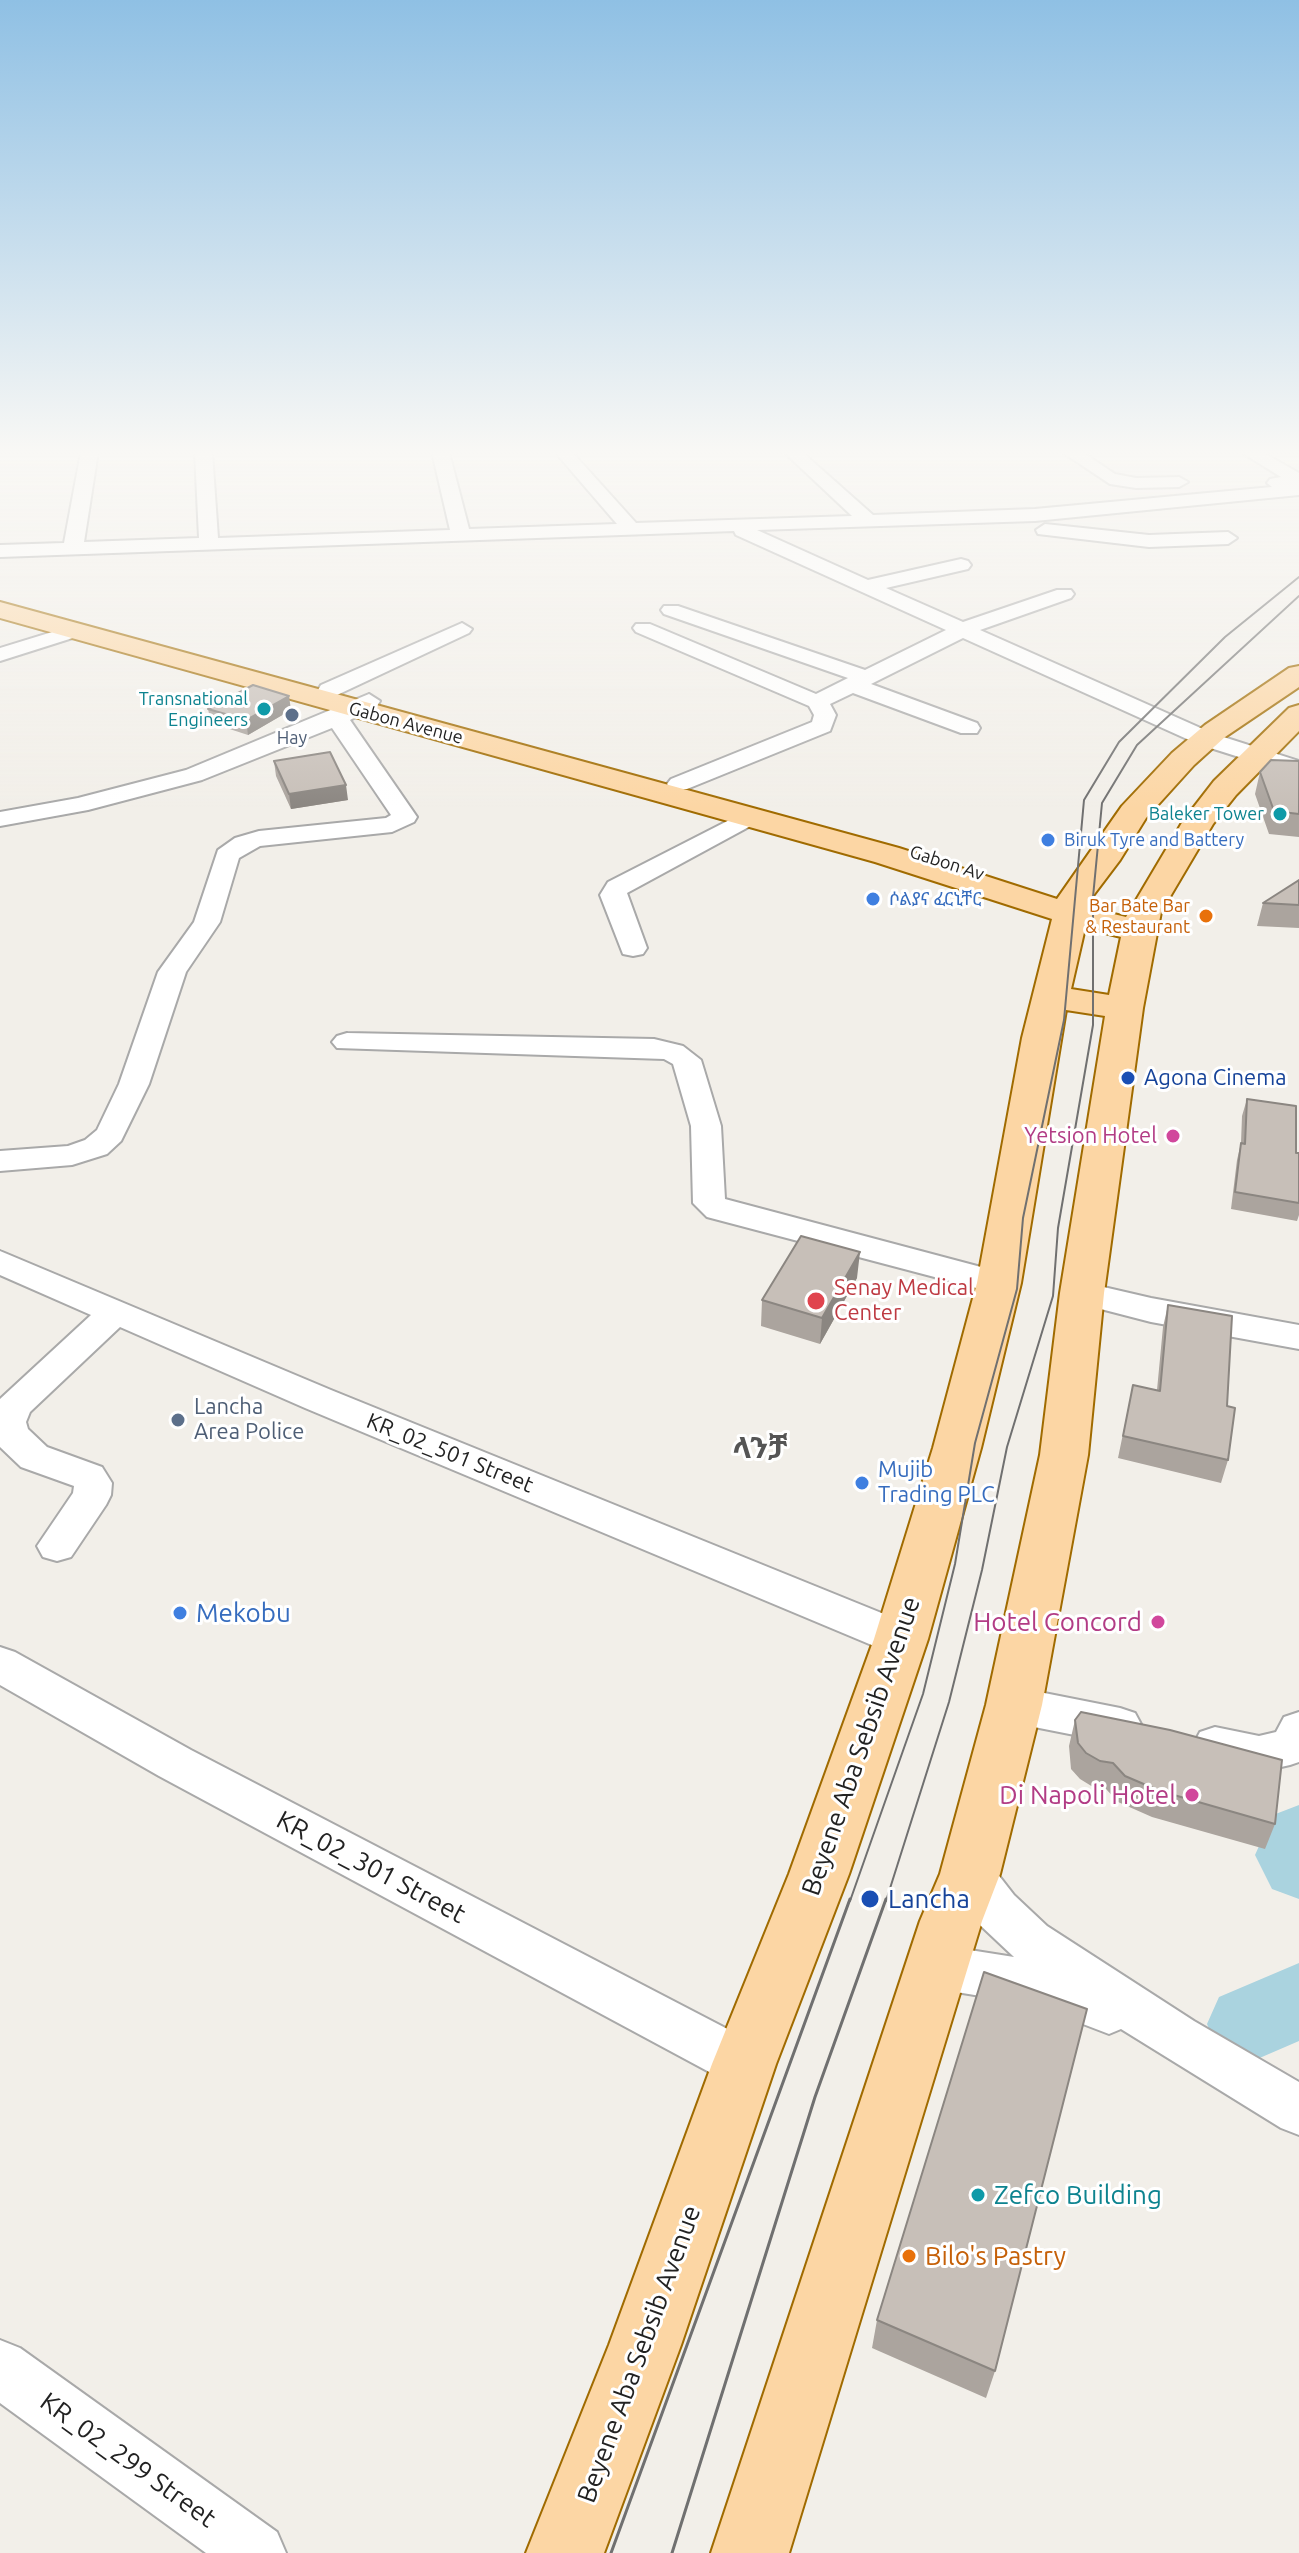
<!DOCTYPE html>
<html>
<head>
<meta charset="utf-8">
<style>
	body { margin:0 }
	canvas { display:block; background:#f2efe9 }
</style>
</head>
<body>
<canvas width="1299" height="2553"></canvas>
<script>
const g = document.querySelector('canvas').getContext('2d');
g.lineJoin = 'round';
const shape = rows => new Path2D(rows.map(r => 'M' + r).join(''));
function fillPath(path, color) { g.fillStyle = color; g.fill(path, 'evenodd'); }
function stroke(path, color, width, dash) { g.strokeStyle = color; g.lineWidth = width; g.lineCap = dash ? 'butt' : 'round'; g.setLineDash(dash || []); g.stroke(path); }
function label(font, color, halo, rows, align = 'center') {
  g.font = font + ' Ubuntu,"Noto Sans Ethiopic",sans-serif'; g.lineWidth = 6; g.setLineDash([]); g.textBaseline = 'middle'; g.strokeStyle = halo; g.fillStyle = color; for (const [text, x, y, turn = 0] of rows) {
    g.save(); g.translate(x, y); g.rotate((+turn || 0) * Math.PI / 180); g.textAlign = isNaN(turn) ? turn : align; if (halo) g.strokeText(text, 0, 0); g.fillText(text, 0, 0); g.restore();
  }
}
const river = shape([
	[1299,1805,1299,1899,1272,1889,1255,1855,1273,1815,1299,1805],
	[1299,1963,1299,2041,1248,2063,1219,2051,1207,2024,1219,1997,1299,1963]
]);
const minor = shape([
	[81,452,98,452,84,542,199,538,195,452,212,452,218,538,450,530,432,452,449,452,469,529,617,524,555,452,572,452,636,523,852,516,784,452,802,452,873,515,1035,509,1272,487,1267,483,1270,479,1281,477,1241,452,1262,452,1299,473,1299,495,1035,521,757,530,868,580,961,559,968,561,971,565,968,569,886,588,963,622,1057,590,1071,590,1074,594,1071,598,980,630,1214,734,1299,761,1299,776,1198,744,963,638,871,684,977,723,980,728,977,733,961,733,853,693,830,704,836,715,830,731,687,789,671,789,667,784,671,779,812,722,814,715,809,706,636,632,633,628,636,624,650,624,816,694,848,678,664,614,661,610,664,606,678,606,865,670,946,630,736,535,734,531,0,557,0,545,64,543,81,452],
	[1062,452,1082,452,1115,474,1136,478,1179,477,1188,482,1179,487,1136,488,1110,484,1062,452],
	[1045,524,1149,535,1228,532,1237,538,1228,544,1149,547,1038,534,1036,530,1045,524],
	[462,623,472,629,469,633,337,695,329,697,318,690,321,685,462,623],
	[75,625,85,631,82,635,0,661,0,648,75,625],
	[369,694,380,701,377,706,350,720,417,817,414,822,392,832,260,846,239,858,220,922,186,972,149,1084,121,1141,107,1154,72,1165,0,1171,0,1151,68,1146,85,1140,97,1130,119,1084,158,972,194,922,218,850,235,838,259,831,386,818,391,815,332,728,202,780,88,810,0,826,0,812,78,798,186,770,369,694],
	[747,811,756,813,759,818,756,823,627,893,647,948,643,954,633,956,623,954,600,895,608,882,747,811],
	[347,1033,654,1039,683,1046,701,1060,721,1126,725,1199,1011,1275,1016,1283,1011,1291,999,1294,707,1217,693,1203,691,1126,673,1064,664,1059,337,1048,332,1042,337,1036,347,1033],
	[0,1251,331,1390,916,1627,922,1639,916,1651,901,1656,886,1651,305,1408,120,1327,30,1412,26,1422,28,1429,47,1447,102,1467,112,1483,111,1495,106,1505,71,1557,57,1561,43,1557,37,1546,73,1493,74,1486,21,1467,0,1447,0,1399,91,1315,0,1275,0,1251],
	[1082,1282,1151,1298,1299,1325,1299,1349,1151,1322,1070,1301,1065,1293,1070,1285,1082,1282],
	[0,1647,15,1652,191,1750,762,2047,769,2064,762,2081,744,2088,726,2081,159,1776,0,1685,0,1647],
	[1014,1687,1120,1708,1135,1713,1142,1726,1135,1739,1120,1744,1014,1723,999,1717,993,1705,999,1693,1014,1687],
	[1299,1712,1299,1762,1290,1765,1259,1772,1215,1763,1200,1758,1193,1745,1200,1732,1215,1727,1259,1736,1276,1732,1284,1717,1299,1712],
	[970,1853,986,1859,1014,1895,1047,1926,1194,2021,1299,2082,1299,2135,1281,2128,1121,2029,1109,2034,1062,2016,1005,2000,938,1989,921,1983,914,1967,921,1951,938,1945,1014,1957,980,1925,947,1874,954,1859,970,1853],
	[0,2340,20,2348,277,2532,286,2553,206,2553,0,2403,0,2340]
]);
const major = shape([
	[0,602,899,848,1057,899,1122,806,1172,753,1205,725,1289,668,1299,666,1299,687,1225,737,1194,765,1146,818,1120,860,1092,897,1089,908,1126,917,1183,821,1214,781,1289,708,1299,705,1299,731,1236,795,1213,824,1161,912,1143,1008,1104,1293,1088,1455,1042,1705,1000,1874,982,1921,789,2553,711,2553,920,1921,940,1874,986,1705,1040,1455,1060,1293,1105,1016,1066,1010,1021,1283,981,1448,928,1639,849,1874,776,2064,681,2345,604,2553,526,2553,609,2345,712,2064,789,1874,874,1639,933,1448,977,1283,1022,1038,1052,919,875,862,0,618,0,602],
	[1085,928,1121,937,1109,995,1071,989,1085,928]
]);
const tramFar1 = shape([
	[850,1901,923,1694,955,1564,975,1443,1017,1289,1023,1218,1064,1020,1084,800,1119,742,1225,637,1299,577],
	[886,1901,949,1702,982,1570,1007,1447,1053,1296,1058,1228,1093,1025,1093,897,1102,803,1137,745,1299,596]
]);
const tram = shape([
	[611,2553,850,1899],
	[672,2553,815,2097,886,1899]
]);
const wall = shape([
	[208,709,291,710,248,735,211,723],
	[274,761,348,800,291,809,276,776],
	[1299,761,1299,837,1269,834,1255,794,1260,772],
	[1299,880,1299,928,1257,926,1263,903],
	[1247,1099,1296,1153,1299,1153,1299,1215,1297,1221,1231,1209,1237,1160,1241,1143,1242,1116],
	[857,1278,820,1344,761,1326,762,1300],
	[1168,1305,1227,1406,1228,1460,1221,1483,1118,1458,1133,1385,1157,1390,1163,1327],
	[1075,1720,1275,1824,1265,1849,1152,1817,1118,1802,1106,1789,1093,1787,1080,1779,1071,1769,1069,1746],
	[877,2320,995,2371,986,2398,872,2348]
]);
const shadedWall = shape([
	[289,696,291,710,248,735,246,720],
	[346,785,348,800,291,809,289,794],
	[860,1252,857,1278,820,1344,822,1318]
]);
const building = shape([
	[253,685,289,696,246,720,208,709,253,685],
	[330,752,346,785,289,794,274,761,330,752],
	[1271,760,1299,761,1299,814,1274,811,1260,772,1271,760],
	[1299,880,1299,905,1263,903,1299,880],
	[1247,1099,1296,1106,1296,1153,1299,1153,1299,1203,1235,1192,1241,1143,1245,1144,1247,1099],
	[801,1236,860,1252,822,1318,762,1300,801,1236],
	[1168,1305,1232,1316,1227,1406,1235,1408,1228,1460,1123,1436,1133,1385,1160,1391,1168,1305],
	[1081,1712,1170,1730,1282,1760,1275,1824,1160,1791,1125,1776,1113,1763,1100,1761,1086,1753,1078,1743,1075,1720,1081,1712],
	[984,1972,1087,2009,995,2371,877,2320,984,1972]
]);
const markers = [
	[264,709,8,"#0f9aa8"],
	[292,715,8,"#5c6f8a"],
	[1280,814,8,"#0f9aa8"],
	[1048,840,8,"#3f7fe0"],
	[873,899,8,"#3f7fe0"],
	[1206,916,8,"#e8710a"],
	[1128,1078,8,"#1a4fb4"],
	[1173,1136,8,"#d1479c"],
	[816,1301,10,"#e0444e"],
	[178,1420,8,"#5c6f8a"],
	[862,1483,8,"#3f7fe0"],
	[180,1613,8,"#3f7fe0"],
	[1158,1622,8,"#d1479c"],
	[1192,1795,8,"#d1479c"],
	[870,1899,10,"#1a4fb4"],
	[978,2195,8,"#0f9aa8"],
	[909,2256,8,"#e8710a"]
];
const farCulturenames = [
	["Transnational",248,699],
	["Engineers",248,720],
	["Baleker Tower",1264,814]
];
const farStreetnames = [
	["Gabon Avenue",406,723,15],
	["Gabon Av",947,863,18]
];
const farServicenames = [
	["Hay",292,738]
];
const farShopnames = [
	["Biruk Tyre and Battery",1064,840],
	["ሶልያና ፈርኒቸር",889,899]
];
const farFoodnames = [
	["Bar Bate Bar",1190,906],
	["& Restaurant",1190,927]
];
const transitNames = [
	["Agona Cinema",1144,1078]
];
const hotelNames = [
	["Yetsion Hotel",1157,1136]
];
const healthNames = [
	["Senay Medical",834,1288],
	["Center",834,1313]
];
const serviceNames = [
	["Lancha",194,1407],
	["Area Police",194,1432]
];
const streetNames = [
	["KR_02_501 Street",450,1453,22]
];
const shopNames = [
	["Mujib",878,1470],
	["Trading PLC",878,1495]
];
const nearShopnames = [
	["Mekobu",196,1613]
];
const nearHotelnames = [
	["Hotel Concord",1142,1622],
	["Di Napoli Hotel",1176,1795]
];
const nearStreetnames = [
	["Beyene Aba Sebsib Avenue",861,1746,-71],
	["KR_02_301 Street",371,1867,28],
	["Beyene Aba Sebsib Avenue",639,2354,-70],
	["KR_02_299 Street",128,2460,36]
];
const nearTransitnames = [
	["Lancha",888,1899]
];
const nearCulturenames = [
	["Zefco Building",994,2195]
];
const nearFoodnames = [
	["Bilo's Pastry",925,2256]
];
const districtNames = [
	["ላንቻ",760,1448]
];
fillPath(river, '#aad3df');
stroke(minor, '#a9a9a9', 4);
stroke(major, '#a06b00', 4);
fillPath(minor, '#fff');
fillPath(major, '#fcd6a4');
stroke(tramFar1, '#707070', 2);
stroke(tram, '#707070', 3);
fillPath(wall, '#aba49e');
fillPath(shadedWall, '#8b8681');
fillPath(building, '#c7bfb8');
stroke(building, '#8b8681', 2);
const sky = g.createLinearGradient(0, 0, 0, 809);
sky.addColorStop(0, '#8fc0e4');
sky.addColorStop(0.56, '#f9f8f5');
sky.addColorStop(1, '#f9f8f500');
g.fillStyle = sky;
g.fillRect(0, 0, 1299, 809);
for (const [x, y, r, color] of markers) { const dot = new Path2D(); dot.arc(x, y, r, 0, 2 * Math.PI); g.fillStyle = color; g.fill(dot); stroke(dot, '#fff', 3); }
label('18px', '#0d838f', '#fff', farCulturenames, 'right');
label('18px', '#222', '#fff', farStreetnames);
label('18px', '#4e5e75', '#fff', farServicenames);
label('18px', '#366cbe', '#fff', farShopnames, 'left');
label('18px', '#c56008', '#fff', farFoodnames, 'right');
label('22px', '#164399', '#fff', transitNames, 'left');
label('22px', '#b23c85', '#fff', hotelNames, 'right');
label('22px', '#be3a42', '#fff', healthNames, 'left');
label('22px', '#4e5e75', '#fff', serviceNames, 'left');
label('22px', '#222', '#fff', streetNames);
label('22px', '#366cbe', '#fff', shopNames, 'left');
label('26px', '#366cbe', '#fff', nearShopnames, 'left');
label('26px', '#b23c85', '#fff', nearHotelnames, 'right');
label('26px', '#222', '#fff', nearStreetnames);
label('26px', '#164399', '#fff', nearTransitnames, 'left');
label('26px', '#0d838f', '#fff', nearCulturenames, 'left');
label('26px', '#c56008', '#fff', nearFoodnames, 'left');
label('bold 30px', '#555', '#fff', districtNames);
</script>
</body>
</html>
